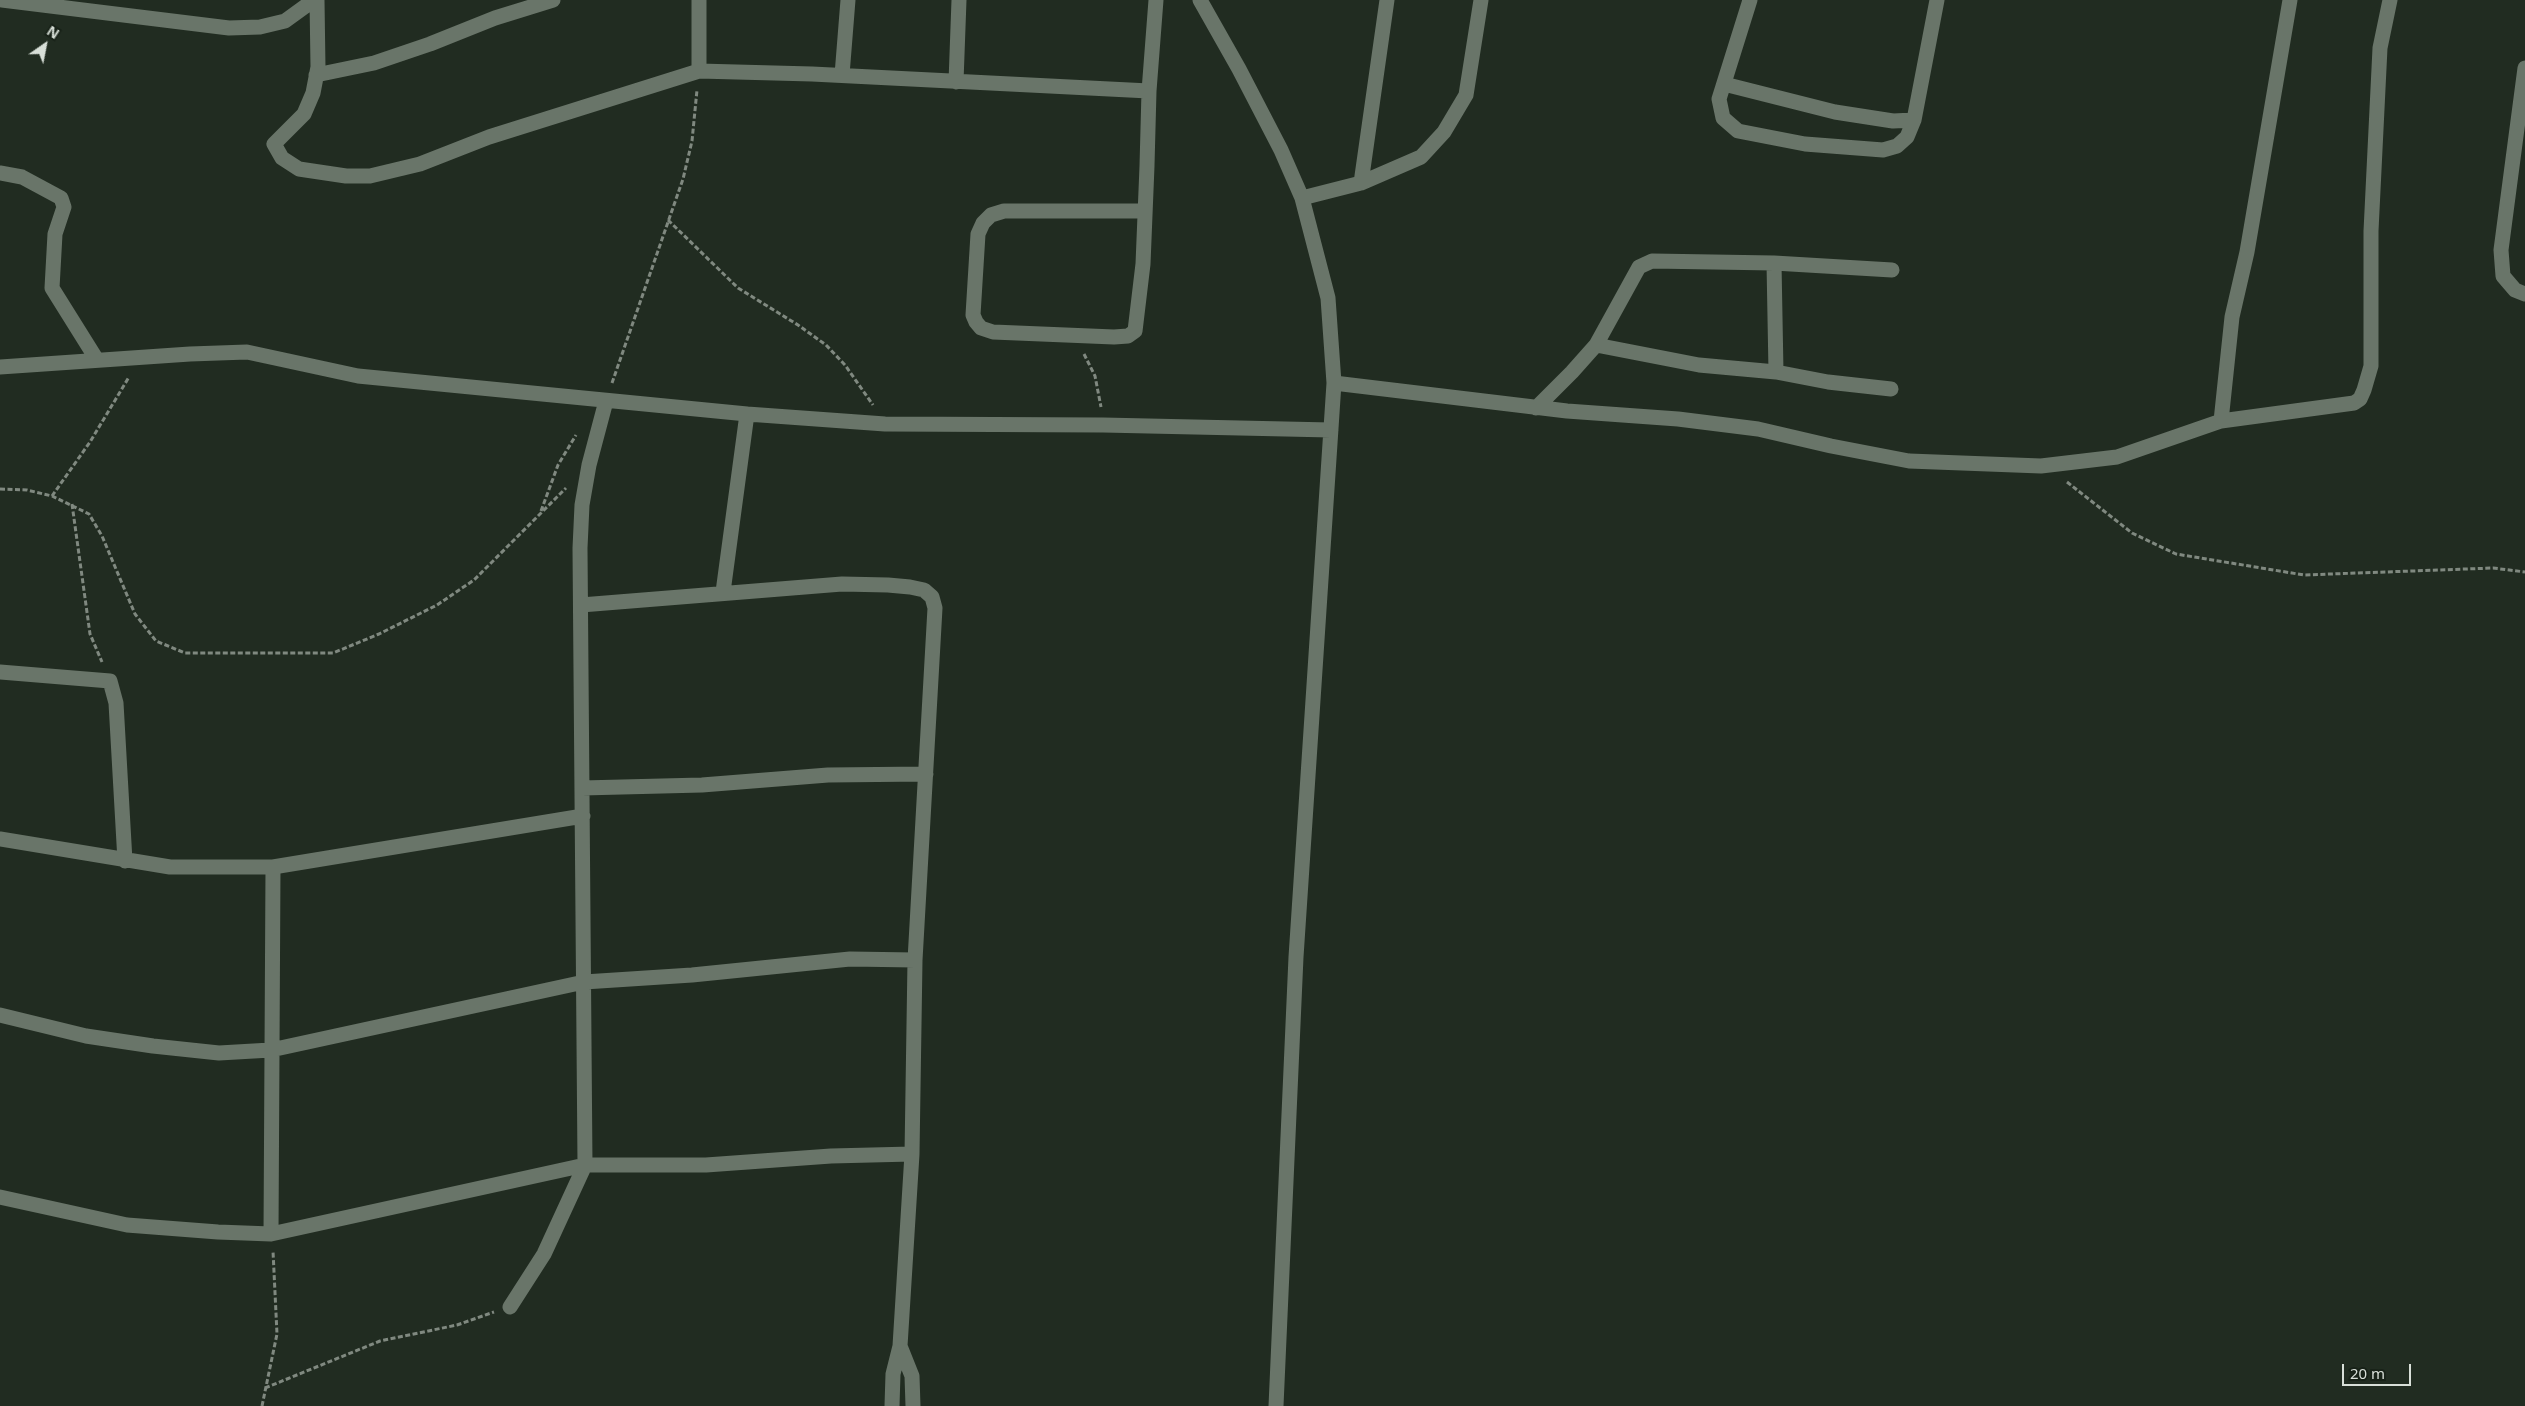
<!DOCTYPE html>
<html>
<head>
<meta charset="utf-8">
<style>
	body { margin:0 }
	#map { position:relative; width:2525px; height:1406px; overflow:hidden; background:#212c21; font-family:"Noto Sans",sans-serif }
	canvas { display:block }
	.north { position:absolute; left:20px; top:20px; width:50px; height:50px; -webkit-text-stroke:4px #182218; paint-order:stroke; rotate:33deg; font-size:14px; font-weight:700; line-height:20px; text-align:center; color:#d8dfd8 }
	.north::after { content:''; display:block; margin:auto; width:18px; height:22px; background:#d8dfd8; clip-path:polygon(50% 0,100% 100%,50% 72%,0 100%) }
	.scale { position:absolute; left:2342px; top:1364px; width:69px; height:22px; box-sizing:border-box; border:2px solid #d8dfd8; border-top:0; padding-left:6px; font-size:15px; line-height:18px; white-space:nowrap; color:#d8dfd8; -webkit-text-stroke:4px #182218; paint-order:stroke }
</style>
</head>
<body>
<div id="map">
<canvas width="2525" height="1406"></canvas>
<div class="north">N</div>
<div class="scale">20 m</div>
</div>
<script>
const g = document.querySelector('canvas').getContext('2d');
g.lineJoin = 'round';
const shape = rows => new Path2D(rows.map(r => 'M' + r).join(''));
function stroke(path, color, width, dash) { g.strokeStyle = color; g.lineWidth = width; g.lineCap = dash ? 'butt' : 'round'; g.setLineDash(dash || []); g.stroke(path); }
const path = shape([
	[668,220,738,288,798,325,826,345,845,365,873,405],
	[1084,354,1095,376,1101,407],
	[612,383,683,179,692,141,697,90],
	[2067,482,2132,533,2176,554,2304,575,2493,568,2525,572],
	[0,489,27,490,52,496,89,514,102,536,135,614,156,641,185,653,333,653,379,634,437,605,474,580,566,488],
	[52,496,90,442,129,377],
	[72,504,90,634,102,662],
	[541,511,558,465,576,435],
	[265,1388,380,1341,457,1325,494,1312],
	[262,1406,277,1334,273,1251]
]);
const minor = shape([
	[2,0,229,28,260,27,285,21,314,0],
	[317,0,318,67,313,93,304,114,274,144,282,158,299,169,346,176,370,176,420,164,489,137,699,71,812,74,1149,91,1156,0],
	[1200,0,1239,69,1281,150,1302,198,1328,298,1334,383,1296,957,1276,1406],
	[1750,0,1719,99,1723,118,1738,131,1805,144,1883,150,1897,146,1907,137,1914,120,1937,0],
	[2525,68,2501,250,2503,276,2515,290,2525,294],
	[699,71,699,0],
	[316,75,374,63,430,44,495,18,553,0],
	[842,75,848,0],
	[956,82,959,0],
	[1724,84,1835,112,1893,121,1914,120],
	[0,173,22,177,61,198,64,207,55,234,52,288,97,360],
	[1361,183,1387,0],
	[1302,198,1361,183,1421,157,1444,132,1466,95,1481,0],
	[1145,211,1004,211,991,215,983,223,978,234,973,315,976,322,981,328,993,332,1114,337,1128,336,1135,331,1143,264,1147,166,1149,91],
	[1774,263,1776,372],
	[1596,345,1699,365,1776,372,1828,382,1891,389],
	[0,367,190,354,247,352,358,376,747,414,885,424,1103,425,1331,430],
	[1334,383,1567,411,1678,419,1758,429,1831,446,1909,461,2041,466,2117,457,2221,421,2354,403,2360,399,2364,390,2371,366,2371,231,2380,48,2390,0],
	[1536,408,1572,372,1596,345,1639,267,1652,261,1774,263,1892,270],
	[2221,421,2232,317,2247,252,2290,0],
	[723,592,747,414],
	[581,605,842,584,888,585,910,587,924,590,932,597,935,608,915,960,912,1154,900,1346,893,1374,892,1406],
	[0,672,110,681,116,703,125,861],
	[582,788,702,785,828,775,926,774],
	[0,839,170,867,273,867,583,816],
	[273,867,271,1234,585,1165,706,1165,831,1156,912,1154],
	[0,1015,86,1036,153,1046,219,1053,271,1050,584,982,692,975,850,959,915,960],
	[0,1197,127,1225,218,1232,271,1234],
	[510,1307,544,1254,585,1165,580,548,582,505,589,465,606,401],
	[900,1346,912,1376,913,1406]
]);
stroke(path, '#808980', 3, [5, 2.5]);
stroke(minor, '#697569', 15);
</script>
</body>
</html>
